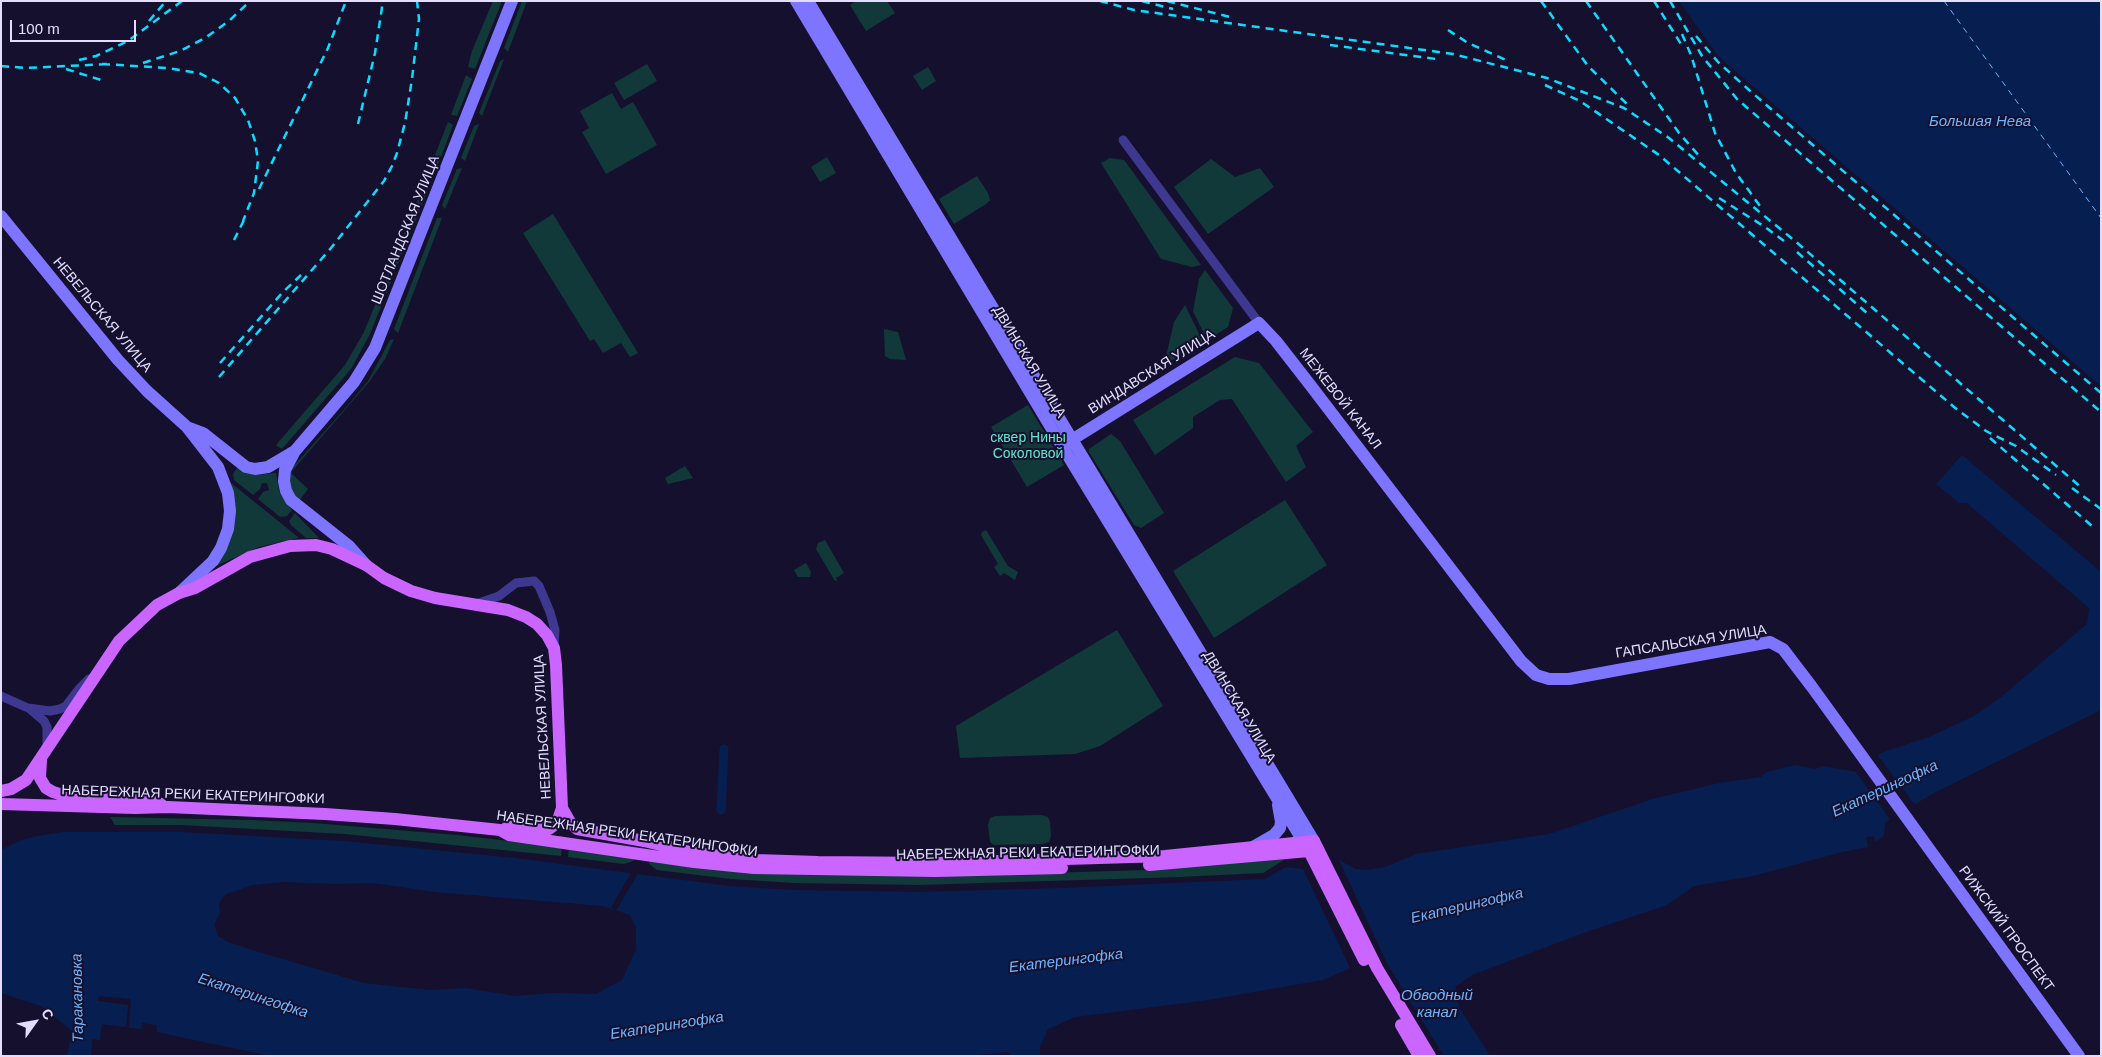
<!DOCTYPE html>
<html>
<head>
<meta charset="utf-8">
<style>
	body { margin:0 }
	#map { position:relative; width:2102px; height:1057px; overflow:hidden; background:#16102f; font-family:Helvetica,sans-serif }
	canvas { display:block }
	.frame { position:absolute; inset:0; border:2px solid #e3deff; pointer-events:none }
	.north { position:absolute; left:10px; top:997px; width:50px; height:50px; -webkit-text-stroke:4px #16102f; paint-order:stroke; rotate:58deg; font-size:14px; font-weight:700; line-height:20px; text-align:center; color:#e3deff }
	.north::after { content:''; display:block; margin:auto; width:18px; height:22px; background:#e3deff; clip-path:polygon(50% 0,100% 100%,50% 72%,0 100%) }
	.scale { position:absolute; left:10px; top:20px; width:126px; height:22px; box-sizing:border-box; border:2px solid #e3deff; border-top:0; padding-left:6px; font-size:15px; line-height:18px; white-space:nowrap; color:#e3deff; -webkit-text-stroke:4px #16102f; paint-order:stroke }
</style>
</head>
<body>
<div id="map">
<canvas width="2102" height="1057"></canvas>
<div class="frame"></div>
<div class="north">С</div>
<div class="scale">100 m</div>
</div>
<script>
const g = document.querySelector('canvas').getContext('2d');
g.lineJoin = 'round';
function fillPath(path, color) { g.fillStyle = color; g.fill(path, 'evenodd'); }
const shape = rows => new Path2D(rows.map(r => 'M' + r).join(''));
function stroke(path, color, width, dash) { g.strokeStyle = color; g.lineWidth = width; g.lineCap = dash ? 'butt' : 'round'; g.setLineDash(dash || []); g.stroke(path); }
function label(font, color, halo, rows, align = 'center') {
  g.font = font + ' Helvetica,sans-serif'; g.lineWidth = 4; g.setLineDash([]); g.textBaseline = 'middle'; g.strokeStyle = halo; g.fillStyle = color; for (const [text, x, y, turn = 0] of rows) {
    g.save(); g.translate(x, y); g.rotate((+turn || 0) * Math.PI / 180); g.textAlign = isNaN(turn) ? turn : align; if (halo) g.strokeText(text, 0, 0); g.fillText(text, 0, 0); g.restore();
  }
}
const green = shape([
	[493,1,502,1,475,69,468,67,472,51],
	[522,1,527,1,508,52,504,48],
	[856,1,887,1,895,13,866,31,850,5],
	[504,59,482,116,479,113,500,61],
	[647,64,657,81,624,100,614,83],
	[928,67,936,81,922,90,913,76],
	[466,75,472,79,457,116,451,115],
	[612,93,621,109,633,102,657,145,606,174,582,132,589,128,580,111],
	[448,122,453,125,433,178,429,179,426,178],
	[479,124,465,161,461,158,474,126],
	[827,157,836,173,820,182,811,167],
	[1110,158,1124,160,1201,265,1192,267,1161,259,1101,163],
	[1211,159,1235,177,1260,168,1274,187,1208,234,1174,187],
	[462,168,445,209,442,205,457,169],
	[977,176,988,193,990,200,986,204,954,224,939,199],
	[421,191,426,195,398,264,395,263,393,262],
	[553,214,638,353,630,357,621,343,603,353,594,339,590,341,523,233],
	[437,218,442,218,398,333,394,329],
	[1205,270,1233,308,1228,327,1207,340,1193,311,1199,279],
	[389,271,394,274,370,334,351,369,282,449,278,447,276,445,345,365,364,332],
	[1185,305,1203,342,1164,365,1174,322],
	[884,329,898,332,906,360,890,359,885,356],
	[394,339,385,359,369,382,292,471,292,474,308,489,299,501,290,488,290,475,292,468,349,404,368,381,390,340],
	[1235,357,1259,363,1313,432,1296,446,1306,467,1286,482,1232,399,1220,400,1193,417,1193,428,1155,455,1133,420],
	[1028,405,1064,465,1027,487,991,427],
	[1111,434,1120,441,1164,513,1141,528,1134,525,1089,452,1089,449],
	[685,466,693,478,668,484,665,478],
	[237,468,257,475,276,473,280,494,292,510,287,516,280,517,258,499,263,492,269,490,267,483,262,483,260,489,253,495,234,480,233,474],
	[231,483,298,537,298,538,259,547,218,565],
	[1285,500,1327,565,1214,638,1173,571],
	[295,513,318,537,318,538,306,538,291,525,289,521],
	[986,530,1008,566,1018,572,1015,580,1004,573,1000,576,994,567,998,564,981,535,982,532],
	[825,540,844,573,836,578,837,580,835,581,816,549,818,543],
	[806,563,811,572,810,577,798,577,794,570],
	[1117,630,1163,706,1100,746,1075,754,960,758,956,726],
	[1042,815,1048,817,1050,822,1051,836,1049,842,1043,844,994,845,990,842,988,825,990,818,995,816],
	[110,817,250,820,313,823,457,835,562,847,561,856,345,834,181,825,115,825],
	[569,847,637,858,631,862,624,864,568,857],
	[1284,858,1284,860,1263,873,1179,877,918,885,794,883,731,879,657,870,648,863,652,860,1047,873,1147,870]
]);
const water = shape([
	[1679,1,2101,1,2101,386,1719,57],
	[1962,455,2101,572,2101,710,1934,793,1890,819,1885,823,1884,835,1876,842,1874,836,1866,837,1868,847,1842,852,1753,876,1694,886,1667,905,1589,931,1472,975,1456,986,1455,995,1460,1009,1490,1056,1444,1056,1388,965,1350,968,1323,980,1208,1000,1075,1017,1048,1029,1040,1047,1040,1056,1011,1056,1008,1052,968,1056,270,1056,157,1032,157,1025,142,1023,141,1029,102,1024,100,1040,92,1039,91,1056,67,1056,72,1031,41,1006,1,993,1,848,3,849,22,840,37,836,63,832,181,832,344,841,515,858,729,886,794,890,919,892,1062,888,1265,879,1286,867,1303,869,1339,860,1356,869,1367,870,1385,867,1416,854,1549,834,1653,799,1719,783,1761,777,1766,772,1795,765,1815,769,1823,766,1856,772,1881,753,1929,737,1974,716,2001,697,2087,624,2089,608,1967,503,1959,503,1936,484],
	[285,882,335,884,373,883,435,892,603,906,630,915,636,927,636,950,622,980,596,994,555,993,515,996,466,988,429,990,364,983,252,950,228,942,218,936,214,924,220,913,219,904,222,898,226,894,253,885]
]);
const pier = shape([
	[1877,754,1916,806,1891,821,1853,768,1855,769],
	[1339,860,1388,965,1350,968,1303,869],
	[632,871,639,872,616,911,611,907],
	[99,996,131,999,129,1027,126,1027,128,1005,98,1001]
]);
const canal = shape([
	[721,810,724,749]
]);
const ferry = shape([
	[1944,1,2101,218]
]);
const street = shape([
	[1123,140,1259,323],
	[476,604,499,596,516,583,534,581,539,586,550,612,555,630,554,646],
	[1,696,28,708,50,711,60,709,66,706,79,689,89,679],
	[30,709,44,721,47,727,47,746]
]);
const secondary = shape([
	[796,1,1062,446,1309,851],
	[808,1,1314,841],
	[1,216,118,360,147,391,187,427,218,467,228,493,230,511,228,529,221,548,213,561,179,593],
	[187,427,203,433,246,467,255,469,268,467,295,451],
	[1062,446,1259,323,1276,341,1311,386,1521,661,1536,675,1549,679,1569,679,1770,642,1783,649,1812,687,2079,1056],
	[366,565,349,546,291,500,286,491,284,481,285,470,295,451,354,382,375,348,512,1],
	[1253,847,1274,835,1280,828,1281,822,1278,805]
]);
const primary = shape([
	[41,760,40,778,46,788,53,792,63,795,145,799,161,804],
	[1,791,11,789,26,780,119,641,157,605,179,593,195,588,250,557,290,546,316,545,332,549,366,565,384,578,411,591,435,598,508,610,526,617,537,624,547,635,554,648,556,665,562,808,570,822,577,829,644,841,694,853,756,860,818,862,934,863,1165,856,1314,841,1377,968,1430,1056],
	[1,804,135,808,168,807,325,814,395,819,500,830,509,835,694,862,754,868,935,871,1062,868],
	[506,828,510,826,549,829,557,823,562,808],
	[1149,865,1309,851,1364,960],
	[1401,1025,1419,1056]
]);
const rail = shape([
	[1100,1,1134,10,1453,54,1547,78,1624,108,1669,138,1795,241,2083,489],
	[1142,1,1173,9],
	[1167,1,1230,17],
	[1541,1,1588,66,1630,107],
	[1586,1,1679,133,1701,158],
	[1654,1,1681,44],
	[1670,1,1702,56,1737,99,2101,412],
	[149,21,166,1],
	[1448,30,1468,43,1508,61],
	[1682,34,1691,55,1715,133,1736,173,1760,206],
	[1696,36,1718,62,1749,90,2101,393],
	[1330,45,1436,59],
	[79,60,96,56,128,41,182,1],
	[143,63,180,51,205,38,229,21,250,1],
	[102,64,167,68,199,73,219,83,235,98,248,120,255,141,258,161,254,193,243,221],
	[1,66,26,68,108,64],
	[66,69,101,80],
	[1545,85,1580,101,1659,155,1954,407,1986,431,2016,446,2056,475],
	[358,124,375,53,383,1],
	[259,189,328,48,346,1],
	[1719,198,1765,227,1784,241],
	[234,240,246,216],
	[1797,252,1867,313],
	[220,363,283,292,301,275],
	[219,377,331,248,384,181,392,166,397,153,405,123,412,79,419,19,417,1],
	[1990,438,2092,526],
	[2072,488,2101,509]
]);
const streetNames = [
	["ШОТЛАНДСКАЯ УЛИЦА",406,230,-68],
	["НЕВЕЛЬСКАЯ УЛИЦА",102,315,50],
	["ДВИНСКАЯ УЛИЦА",1029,362,59],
	["ВИНДАВСКАЯ УЛИЦА",1152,372,-32],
	["МЕЖЕВОЙ КАНАЛ",1340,399,52],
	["ГАПСАЛЬСКАЯ УЛИЦА",1691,642,-9],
	["ДВИНСКАЯ УЛИЦА",1239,707,59],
	["НЕВЕЛЬСКАЯ УЛИЦА",543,727,-93],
	["НАБЕРЕЖНАЯ РЕКИ ЕКАТЕРИНГОФКИ",193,795,2],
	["НАБЕРЕЖНАЯ РЕКИ ЕКАТЕРИНГОФКИ",627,834,8],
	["НАБЕРЕЖНАЯ РЕКИ ЕКАТЕРИНГОФКИ",1028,853,-1],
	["РИЖСКИЙ ПРОСПЕКТ",2006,929,54]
];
const parkNames = [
	["сквер Нины",1028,438],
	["Соколовой",1028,454]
];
const waterNames = [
	["Большая Нева",1980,122],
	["Екатерингофка",1885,789,-25],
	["Екатерингофка",1467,906,-13],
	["Екатерингофка",1066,961,-7],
	["Екатерингофка",253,996,18],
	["Обводный",1437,996],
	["канал",1437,1013],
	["Таракановка",78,998,-91],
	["Екатерингофка",667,1026,-9]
];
fillPath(green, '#123939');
fillPath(water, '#071f50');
fillPath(pier, '#16102f');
stroke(canal, '#071f50', 9);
stroke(ferry, '#6cb5ff', 1, [6, 5]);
stroke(street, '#3f3891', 9);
stroke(secondary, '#7d75ff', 12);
stroke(primary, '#cb65ff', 12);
stroke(rail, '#0addff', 2.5, [8, 6]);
label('14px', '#e3deff', '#16102f', streetNames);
label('14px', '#5fe9cc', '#16102f', parkNames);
label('italic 15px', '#6cb5ff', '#16102f', waterNames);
</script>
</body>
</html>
